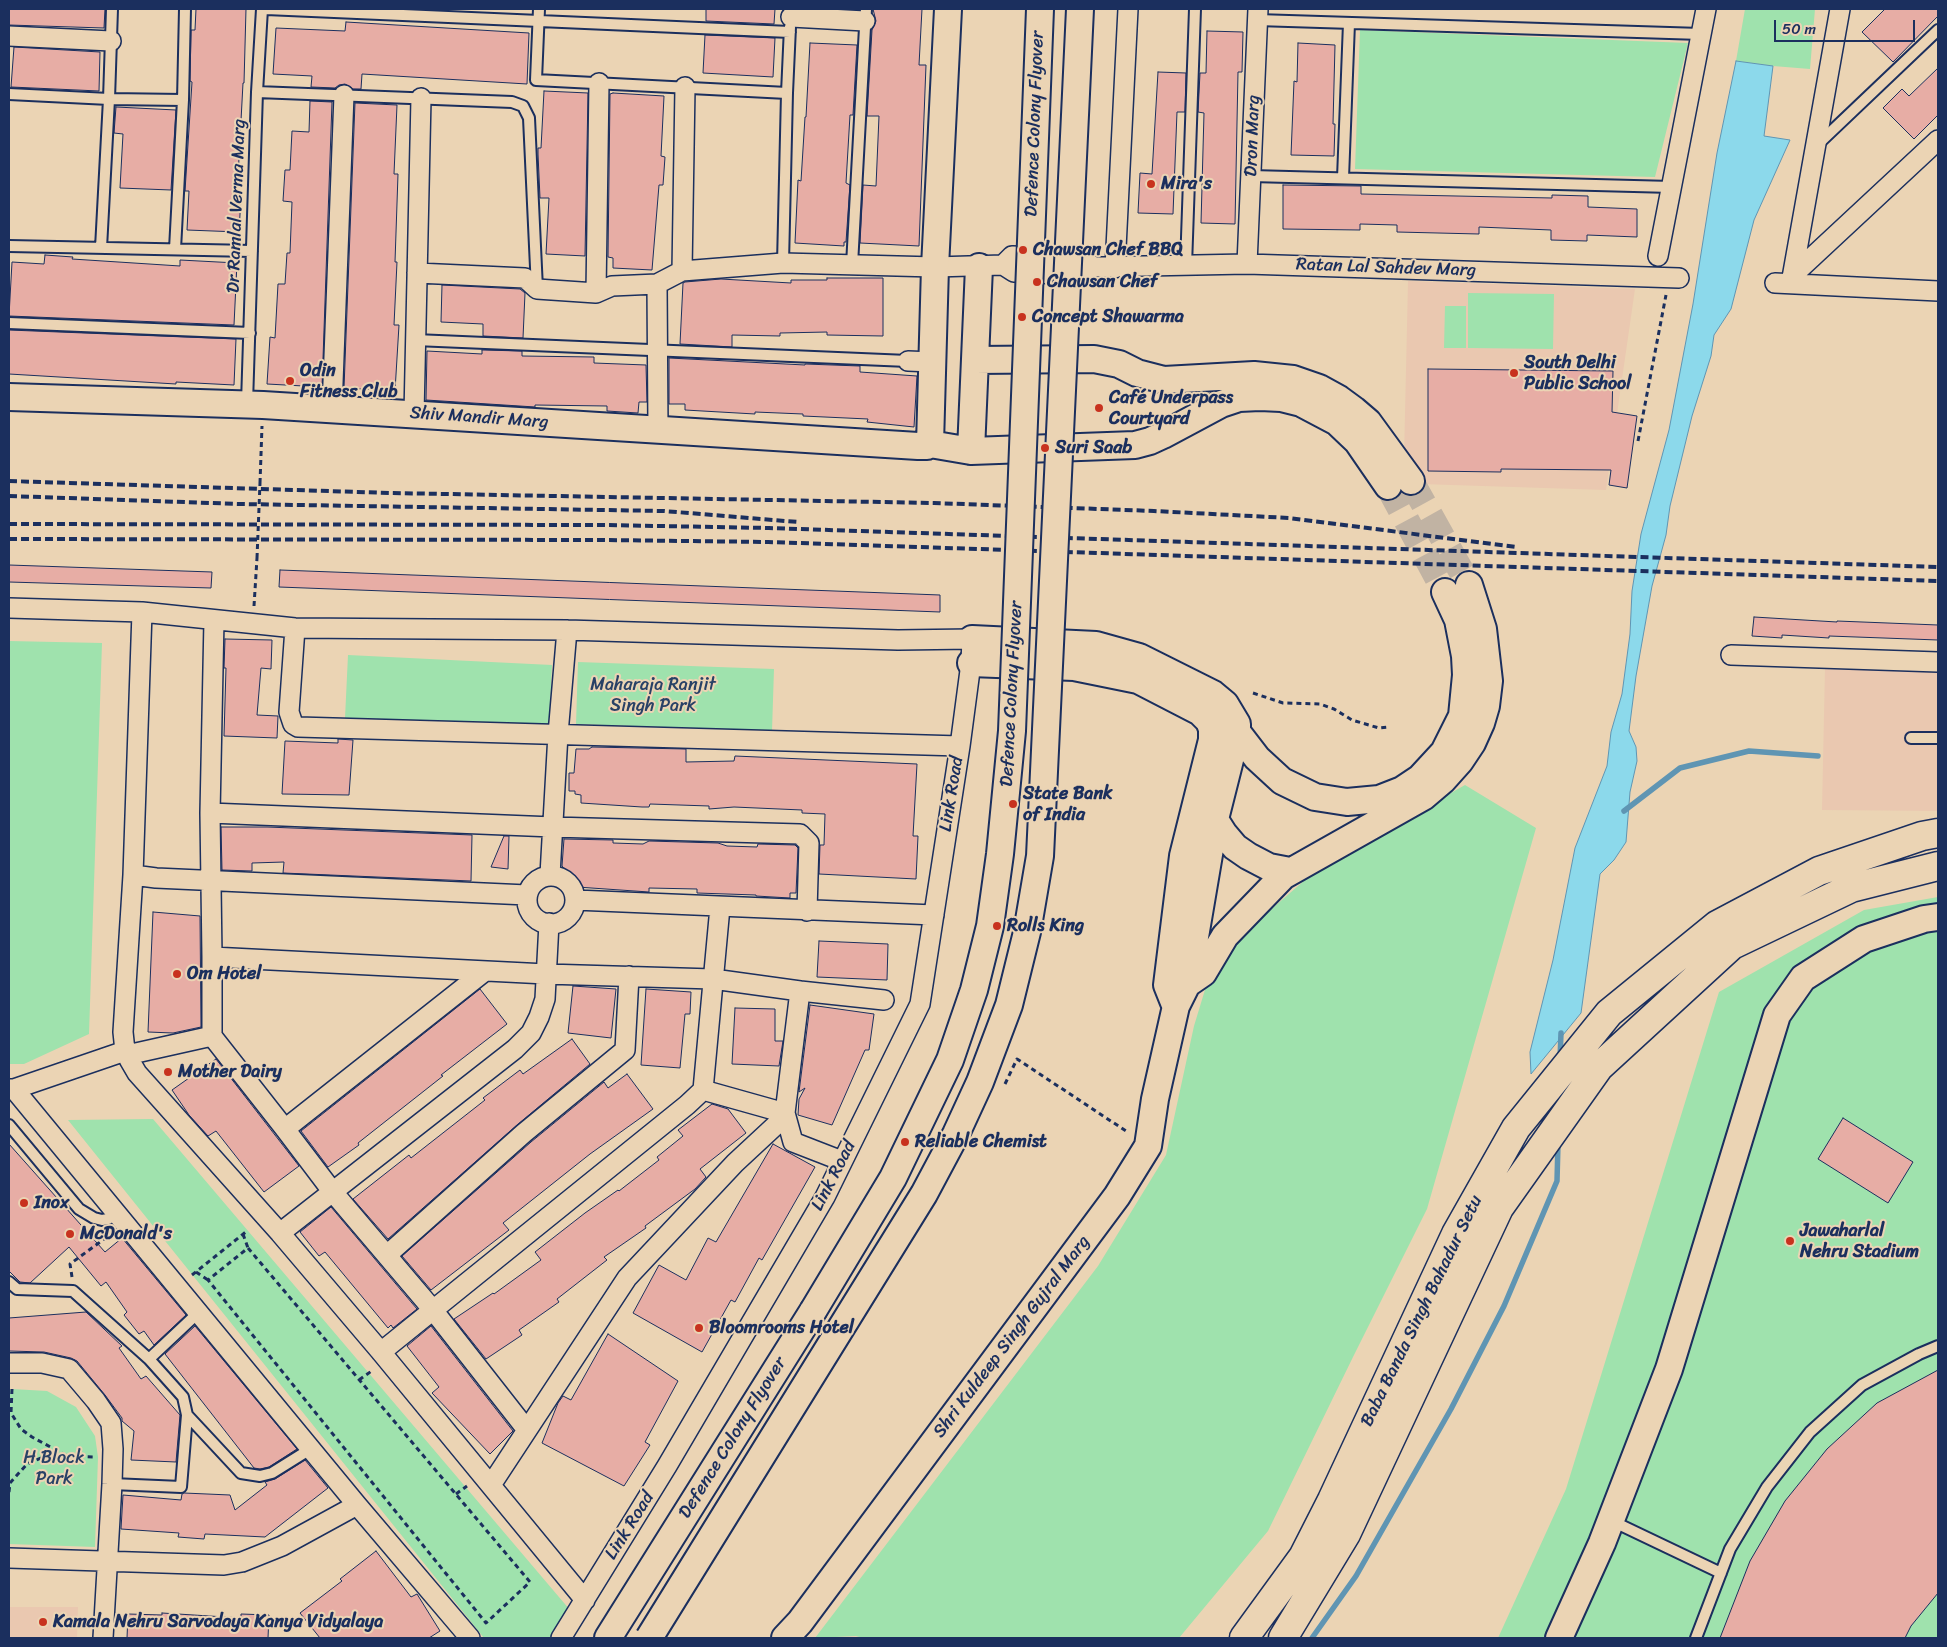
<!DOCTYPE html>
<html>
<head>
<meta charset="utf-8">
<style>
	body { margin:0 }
	#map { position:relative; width:1947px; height:1647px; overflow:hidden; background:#ebd4b4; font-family:Sriracha,sans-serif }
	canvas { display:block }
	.frame { position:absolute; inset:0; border:10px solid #1b2f5e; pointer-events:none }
	.scale { position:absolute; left:1774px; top:20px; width:141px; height:22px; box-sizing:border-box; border:2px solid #1b2f5e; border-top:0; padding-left:6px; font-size:15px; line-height:18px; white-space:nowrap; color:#1b2f5e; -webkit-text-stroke:4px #ebd4b4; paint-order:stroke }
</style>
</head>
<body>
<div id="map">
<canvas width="1947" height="1647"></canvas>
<div class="frame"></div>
<div class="scale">50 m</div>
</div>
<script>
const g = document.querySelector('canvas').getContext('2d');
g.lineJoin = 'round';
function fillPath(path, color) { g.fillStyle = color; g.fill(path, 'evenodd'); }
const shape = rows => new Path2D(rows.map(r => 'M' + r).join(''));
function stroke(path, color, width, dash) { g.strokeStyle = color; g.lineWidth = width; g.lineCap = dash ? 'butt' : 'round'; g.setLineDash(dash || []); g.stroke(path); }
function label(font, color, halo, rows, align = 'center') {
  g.font = font + ' Sriracha,sans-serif'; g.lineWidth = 4; g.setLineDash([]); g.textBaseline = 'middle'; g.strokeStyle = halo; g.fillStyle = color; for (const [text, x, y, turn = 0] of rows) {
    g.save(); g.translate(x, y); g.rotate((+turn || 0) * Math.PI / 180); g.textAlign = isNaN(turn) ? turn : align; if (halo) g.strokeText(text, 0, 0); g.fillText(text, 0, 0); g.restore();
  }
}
const built = shape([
	[1408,281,1635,289,1606,490,1421,484,1404,457],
	[1825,668,1938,671,1938,811,1822,810],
	[9,1607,78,1607,77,1638,9,1638]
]);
const green = shape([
	[1745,9,1815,9,1810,69,1773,66,1736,61],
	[1360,30,1688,43,1655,177,1355,169],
	[1468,293,1554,294,1553,349,1468,348],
	[1445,306,1466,306,1466,348,1444,348],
	[9,641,102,643,89,1034,24,1064,9,1064],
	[348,655,552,665,549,728,345,718],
	[578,662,774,669,772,731,576,724],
	[1465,785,1536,828,1427,1209,1353,1357,1268,1531,1179,1638,863,1638,856,1636,815,1638,1098,1266,1166,1155,1194,1026,1211,970,1253,925,1320,867],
	[1938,897,1938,1638,1498,1638,1566,1489,1719,992,1864,910],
	[153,1119,570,1610,552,1638,484,1638,68,1120],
	[12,1389,47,1391,76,1407,95,1436,98,1457,95,1547,9,1544,9,1390]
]);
const water = shape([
	[1736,61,1773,66,1764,136,1790,140,1754,220,1731,309,1714,335,1711,356,1692,416,1670,506,1666,535,1652,586,1636,676,1629,731,1636,747,1637,761,1630,792,1626,842,1614,860,1600,874,1581,1013,1531,1074,1530,1052,1553,960,1575,848,1607,766,1611,732,1622,694,1630,634,1632,591,1641,534,1669,430,1693,304,1717,153,1736,61]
]);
const stream = shape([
	[1624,811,1680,768,1749,751,1818,756],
	[1560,1059,1561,1033],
	[1312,1638,1356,1576,1451,1409,1504,1306,1557,1181,1558,1143]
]);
const building = shape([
	[9,9,105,9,104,28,9,25,9,9],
	[196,9,246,9,244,83,243,83,237,196,241,197,239,232,187,230,189,191,185,191,192,82,190,81,191,30,195,30,196,9],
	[706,9,775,9,774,24,706,21,706,9],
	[873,9,922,9,919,65,926,65,919,246,860,243,863,185,876,186,879,116,867,116,872,30,876,21,873,9],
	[1885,9,1938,9,1938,16,1893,62,1862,32,1885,9],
	[346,22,529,33,527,84,362,74,361,89,353,89,345,84,339,85,335,88,311,87,312,76,273,74,276,28,345,31,346,22],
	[1207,31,1243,32,1242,72,1238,72,1235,224,1201,223,1204,113,1198,112,1200,73,1206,73,1207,31],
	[705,35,775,38,773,77,703,73,705,35],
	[810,43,857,45,853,115,850,115,846,183,850,185,846,242,844,242,844,246,795,243,798,180,801,181,805,117,806,117,810,43],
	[1298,43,1335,45,1333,124,1335,124,1334,156,1291,155,1294,81,1297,82,1298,43],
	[14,47,100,52,99,91,11,87,14,47],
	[1938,68,1938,115,1914,139,1883,108,1902,89,1909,96,1938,68],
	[1158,72,1186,73,1185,112,1177,112,1173,214,1138,213,1140,173,1152,174,1158,72],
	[544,91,588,93,585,256,546,254,549,198,540,198,538,154,538,148,541,148,544,91],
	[613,93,664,96,661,156,665,157,663,185,659,185,652,270,613,268,613,258,608,257,610,94,613,93],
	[310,101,332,102,322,387,267,384,270,337,275,338,278,284,285,284,287,253,290,253,292,202,283,201,285,170,290,170,292,131,309,132,310,101],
	[355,103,397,105,394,174,398,174,395,262,397,262,394,325,399,325,395,391,344,388,355,103],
	[116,107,176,110,171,190,120,188,123,134,114,133,116,107],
	[1283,185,1361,186,1361,194,1552,198,1552,195,1588,196,1588,207,1637,209,1637,237,1587,235,1587,241,1551,240,1551,230,1479,227,1479,234,1397,232,1397,225,1360,224,1360,230,1283,229,1283,185],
	[45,255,73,257,72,259,180,266,180,260,237,263,234,325,9,316,12,262,44,264,45,255],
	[827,278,883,278,883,336,827,335,827,332,780,333,780,336,732,335,732,347,680,344,683,283,685,282,721,279,791,283,791,280,827,280,827,278],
	[442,285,520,289,525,293,523,338,483,336,483,324,441,322,442,285],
	[9,330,236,339,234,385,176,382,176,384,9,374,9,330],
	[482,350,522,351,522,356,594,357,594,363,646,365,647,402,639,402,638,413,607,411,607,406,535,405,535,407,426,400,427,351,482,354,482,350],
	[669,358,805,365,805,364,860,366,860,372,917,376,914,427,867,422,868,419,803,416,803,414,755,412,755,414,685,410,685,404,669,404,669,358],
	[1428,369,1613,371,1612,412,1637,416,1627,488,1609,485,1611,470,1501,469,1501,472,1428,471,1428,369],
	[9,565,212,572,211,588,9,582,9,565],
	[280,570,940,595,940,612,279,587,280,570],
	[1754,617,1837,622,1837,621,1938,625,1938,640,1829,636,1829,638,1782,635,1782,638,1752,636,1754,617],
	[225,639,272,640,271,669,261,668,257,715,278,716,277,738,224,736,226,668,224,668,225,639],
	[338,739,353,740,349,795,282,794,285,741,338,743,338,739],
	[592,747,686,749,686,762,734,761,735,756,917,764,913,836,918,836,916,879,819,874,820,845,824,845,825,814,802,813,802,810,734,807,709,809,709,806,650,804,649,807,642,807,581,803,581,795,575,794,575,791,569,791,569,773,574,773,576,749,589,749,592,747],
	[221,827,267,827,472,835,471,881,283,873,284,862,252,863,252,871,222,870,221,827],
	[504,836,509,836,508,869,491,867,504,836],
	[564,839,613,840,613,843,643,844,649,841,718,843,727,846,757,847,758,844,795,845,798,848,796,893,790,893,790,898,756,896,756,895,697,893,697,889,649,888,649,892,577,887,562,876,568,873,562,866,564,839],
	[153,912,200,916,201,1027,173,1033,148,1032,153,912],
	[819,941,888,944,887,980,817,977,819,941],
	[573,986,616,989,611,1038,568,1033,573,986],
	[480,989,507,1024,441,1075,443,1076,358,1143,359,1145,328,1167,301,1131,480,989],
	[646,989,691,992,690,1014,685,1014,680,1068,641,1065,646,989],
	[810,1005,874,1014,869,1050,865,1050,832,1125,798,1115,799,1099,805,1088,799,1092,810,1005],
	[735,1008,775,1009,775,1041,783,1041,779,1066,732,1064,735,1008],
	[572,1039,590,1064,517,1125,388,1239,353,1199,409,1155,411,1158,485,1100,483,1098,520,1070,523,1074,572,1039],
	[216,1059,299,1166,264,1192,216,1131,208,1136,189,1115,172,1090,216,1059],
	[627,1074,653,1109,590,1154,503,1223,509,1230,431,1290,402,1256,531,1142,604,1082,608,1088,627,1074],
	[712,1104,728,1109,746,1133,700,1169,706,1177,695,1189,645,1226,646,1228,604,1257,607,1260,557,1299,559,1302,519,1330,522,1335,486,1359,454,1319,493,1293,494,1294,541,1260,535,1252,585,1213,618,1190,619,1191,659,1160,657,1157,683,1136,678,1130,712,1104],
	[1843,1118,1913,1162,1888,1203,1818,1159,1843,1118],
	[9,1144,105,1252,122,1238,186,1315,154,1345,144,1331,139,1334,124,1315,127,1312,106,1282,101,1286,69,1247,30,1283,20,1282,9,1271,9,1144],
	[773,1144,815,1167,762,1260,759,1258,735,1302,731,1300,702,1352,633,1313,659,1265,686,1280,708,1238,716,1242,773,1144],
	[331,1207,417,1309,393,1328,391,1325,388,1328,325,1252,319,1256,300,1232,331,1207],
	[86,1312,122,1346,119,1348,141,1379,146,1376,180,1415,176,1462,131,1460,134,1431,122,1421,122,1418,105,1395,77,1361,71,1358,44,1352,9,1351,9,1318,86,1312],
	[195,1326,297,1449,269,1467,260,1469,254,1468,165,1354,195,1326],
	[431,1326,513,1431,490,1454,432,1393,439,1387,407,1346,431,1326],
	[608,1334,678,1381,645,1442,650,1445,624,1486,542,1443,558,1403,563,1396,571,1400,608,1334],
	[1938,1370,1938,1593,1911,1626,1905,1638,1720,1638,1750,1561,1785,1501,1827,1449,1877,1403,1938,1370],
	[305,1460,328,1488,265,1537,205,1534,204,1539,178,1537,179,1533,121,1529,123,1495,181,1500,182,1494,184,1493,230,1495,235,1510,267,1485,265,1482,275,1479,305,1460],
	[376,1551,411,1597,417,1594,440,1631,429,1638,320,1638,300,1613,342,1581,340,1579,376,1551],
	[162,1613,241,1618,241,1614,269,1615,268,1638,127,1638,128,1614,162,1615,162,1613]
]);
const secondaryTunnel = shape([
	[1411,481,1469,585],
	[1388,486,1445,592]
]);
const path = shape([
	[1638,441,1666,295],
	[260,483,262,426],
	[254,606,257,558],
	[1253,693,1283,703,1320,704,1334,709,1352,720,1379,728,1390,727],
	[1063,816,1071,817],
	[1005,1084,1017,1059,1129,1133],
	[243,1234,248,1248],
	[248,1248,530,1582,486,1623,208,1280,248,1248],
	[196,1272,208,1280],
	[192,1275,247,1231],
	[72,1277,70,1264,111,1234],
	[359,1380,373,1370],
	[12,1389,11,1413,21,1429,32,1437,67,1456,95,1457],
	[9,1492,10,1483,27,1464,46,1456,66,1456],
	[456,1494,467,1486]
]);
const lane = shape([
	[266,9,790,32],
	[539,9,536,80,787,93,783,263],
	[1257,20,1701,34],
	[257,92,512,102,523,106,529,118,537,289],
	[787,93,790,27],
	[9,94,109,99,112,9],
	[183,100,185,9],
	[1818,144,1938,30],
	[1251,176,1672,187],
	[1343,178,1349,23],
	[9,246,252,251],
	[101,248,109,99,183,100,175,249],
	[852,265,866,9],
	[1186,266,1195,9],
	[9,323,250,333],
	[415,340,908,361],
	[247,403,257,92,262,9],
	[1911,738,1938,738],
	[9,1125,79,1209,94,1218,102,1220,108,1219,117,1213],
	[9,1282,17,1289,73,1291,149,1359,183,1397,187,1415,181,1487,112,1484],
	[149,1359,199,1312],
	[187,1415,241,1473,260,1476,272,1473,312,1448],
	[1612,1521,1721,1573],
	[1696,1638,1730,1549,1767,1487,1810,1432,1862,1385,1919,1354,1938,1346]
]);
const street = shape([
	[791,17,865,21],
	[9,36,111,41],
	[685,87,682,271,783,263,935,267,1003,265,1014,272,1081,275,1094,267,1247,264,1679,278],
	[1658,256,1706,9],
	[1247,264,1258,9],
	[1003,265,1012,256,1081,258,1094,267],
	[1115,268,1128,9],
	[417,273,525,278,537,289,596,293,612,286,657,284,682,271],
	[1793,275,1938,140],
	[1792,278,1840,9],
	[1775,283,1938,291],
	[657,284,658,429],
	[596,293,599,83],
	[908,361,932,362],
	[332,409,344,95],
	[414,414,421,98],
	[9,608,142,612,295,628,567,630,898,640,972,639,971,663,960,746,920,1004,825,1197,667,1466,561,1638],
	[142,612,133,875,123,1032,125,1051,130,1061,137,1073,280,1233,381,1352,585,1600],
	[295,628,289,712,293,724,298,727,960,746],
	[1731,655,1938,662],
	[210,813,553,827,800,834,809,843,807,911],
	[133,875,156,878,527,895],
	[550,875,558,734,567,630],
	'527 900a24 24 0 1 1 48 0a24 24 0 1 1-48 0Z',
	[575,900,934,915],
	[212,957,210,813,214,620],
	[800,991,884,1000],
	[212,1036,285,1129,332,1191,433,1310,527,1430],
	[127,1055,212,1036,212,957,546,974,713,979,800,991,785,1113,777,1124,735,1163,627,1278,491,1485],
	[9,1089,14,1089,125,1051],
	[14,1089,357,1505,470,1638],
	[703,1090,785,1113,793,1142,842,1161],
	[285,1129,485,971],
	[280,1233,515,1049,531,1033,539,1017,545,999,549,923],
	[387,1255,524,1133,625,1050,629,976],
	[381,1352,687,1105,703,1090,720,907],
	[9,1363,42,1363,69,1369,96,1401,111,1423,113,1449,112,1484,103,1638],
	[9,1558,224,1565,242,1562,282,1546,357,1505]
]);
const secondary = shape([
	[975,360,1094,359,1119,364,1137,373,1164,380,1254,375,1293,379,1319,388,1339,399,1354,410,1368,422,1411,481],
	[9,397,263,405,918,446,927,446,930,444,971,451,1135,445,1150,441,1163,435,1221,404,1239,398,1260,397,1281,398,1301,403,1337,422,1357,441,1388,486],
	[930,444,935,267,948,9],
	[971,451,979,267],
	[971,663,1074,667,1138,680,1200,712,1209,721,1212,729,1212,740,1183,856,1167,985,1175,1005],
	[1237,732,1257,758,1282,781,1315,797,1347,802,1379,799,1402,790,1420,778,1444,752,1462,716,1466,675,1465,656,1458,620,1445,592],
	[1210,812,1224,834,1235,847,1248,856,1269,867,1290,871],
	[1182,984,1187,984,1203,973,1225,936,1283,876,1423,797,1443,780,1460,761,1472,743,1481,723,1486,706,1489,681,1483,629,1469,585],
	[608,1638,813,1311],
	[785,1638,800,1622,1117,1196,1148,1146,1155,1099,1176,1006,1187,984,1215,819,1237,732,1237,724,1225,704,1213,694,1139,657,1096,645,972,639],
	[1559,1638,1602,1543,1669,1369,1777,1015,1803,978,1864,939,1924,919,1938,917]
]);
const highway = shape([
	[1244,1638,1303,1557,1332,1500,1456,1234,1516,1128,1609,1013,1717,925,1819,871,1922,836,1938,833],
	[1283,1638,1346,1534,1499,1208,1599,1067,1732,945,1851,888,1938,866]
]);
const rail = shape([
	[9,481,392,493,934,503,1154,511,1289,518,1516,547],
	[9,496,239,504,664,511,798,522],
	[9,524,604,525,769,528,1938,567],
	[9,539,604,540,768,542,1938,581]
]);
const pathBridge = shape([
	[257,558,260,483]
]);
const secondaryBridge = shape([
	[813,1311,893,1178,950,1060,974,990,990,926,1000,854,1012,731,1040,9],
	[649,1638,924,1194,956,1134,980,1082,1009,1005,1027,932,1040,856,1080,9]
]);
const markers = [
	[1151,184,5,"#c8321e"],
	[1023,250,5,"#c8321e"],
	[1037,282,5,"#c8321e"],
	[1022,317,5,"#c8321e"],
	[1514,373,5,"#c8321e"],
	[290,381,5,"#c8321e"],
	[1099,408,5,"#c8321e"],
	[1045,448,5,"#c8321e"],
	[1013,804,5,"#c8321e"],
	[997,926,5,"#c8321e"],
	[177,974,5,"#c8321e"],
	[168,1072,5,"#c8321e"],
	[905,1142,5,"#c8321e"],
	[24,1203,5,"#c8321e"],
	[70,1234,5,"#c8321e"],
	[1790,1241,5,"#c8321e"],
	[699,1328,5,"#c8321e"],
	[43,1622,5,"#c8321e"]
];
const streetNames = [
	["Defence Colony Flyover",1035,124,-88],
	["Dron Marg",1253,136,-88],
	["Dr Ramlal Verma Marg",237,206,-88],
	["Ratan Lal Sahdev Marg",1386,268,2],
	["Shiv Mandir Marg",479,418,4],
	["Defence Colony Flyover",1012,694,-87],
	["Link Road",952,794,-81],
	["Link Road",834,1176,-63],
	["Baba Banda Singh Bahadur Setu",1422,1311,-64],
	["Shri Kuldeep Singh Gujral Marg",1012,1337,-53],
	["Defence Colony Flyover",733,1438,-58],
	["Link Road",630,1526,-58]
];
const poiNames = [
	["Mira's",1161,184],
	["Chawsan Chef BBQ",1033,250],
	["Chawsan Chef",1047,282],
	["Concept Shawarma",1032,317],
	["South Delhi",1524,363],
	["Public School",1524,384],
	["Odin",300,371],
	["Fitness Club",300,392],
	["Café Underpass",1109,398],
	["Courtyard",1109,419],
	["Suri Saab",1055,448],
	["State Bank",1023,794],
	["of India",1023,815],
	["Rolls King",1007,926],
	["Om Hotel",187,974],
	["Mother Dairy",178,1072],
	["Reliable Chemist",915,1142],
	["Inox",34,1203],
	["Jawaharlal",1800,1231],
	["Nehru Stadium",1800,1252],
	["McDonald's",80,1234],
	["Bloomrooms Hotel",709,1328],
	["Kamala Nehru Sarvodaya Kanya Vidyalaya",53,1622]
];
const parkNames = [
	["Maharaja Ranjit",653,685],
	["Singh Park",653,706],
	["H Block",54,1458],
	["Park",54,1479]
];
fillPath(built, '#eac8b0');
fillPath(green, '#9fe2ad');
fillPath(water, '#8cd9eb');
stroke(water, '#5f95b3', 1);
stroke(stream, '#5f95b3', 5.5);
fillPath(building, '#e7ada5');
stroke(building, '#1b2f5e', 1);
stroke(secondaryTunnel, '#c1b3a3', 26, [26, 13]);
stroke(lane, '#1b2f5e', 14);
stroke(street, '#1b2f5e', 22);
stroke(secondary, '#1b2f5e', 30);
stroke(highway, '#1b2f5e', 31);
stroke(path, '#1b2f5e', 3, [5, 4]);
stroke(lane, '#ebd4b4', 10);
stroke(street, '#ebd4b4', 19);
stroke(secondary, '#ebd4b4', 26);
stroke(highway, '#ebd4b4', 28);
stroke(rail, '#1b2f5e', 4, [8, 4]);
stroke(secondaryBridge, '#1b2f5e', 30, []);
stroke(pathBridge, '#1b2f5e', 3, [5, 4]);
stroke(secondaryBridge, '#ebd4b4', 26);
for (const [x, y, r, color] of markers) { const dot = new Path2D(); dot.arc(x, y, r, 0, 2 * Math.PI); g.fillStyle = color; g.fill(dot); stroke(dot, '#ebd4b4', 2); }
label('18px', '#1b2f5e', '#ebd4b4', streetNames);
label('bold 18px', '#1b2f5e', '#ebd4b4', poiNames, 'left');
label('18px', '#284166', '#ebd4b4', parkNames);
</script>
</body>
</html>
